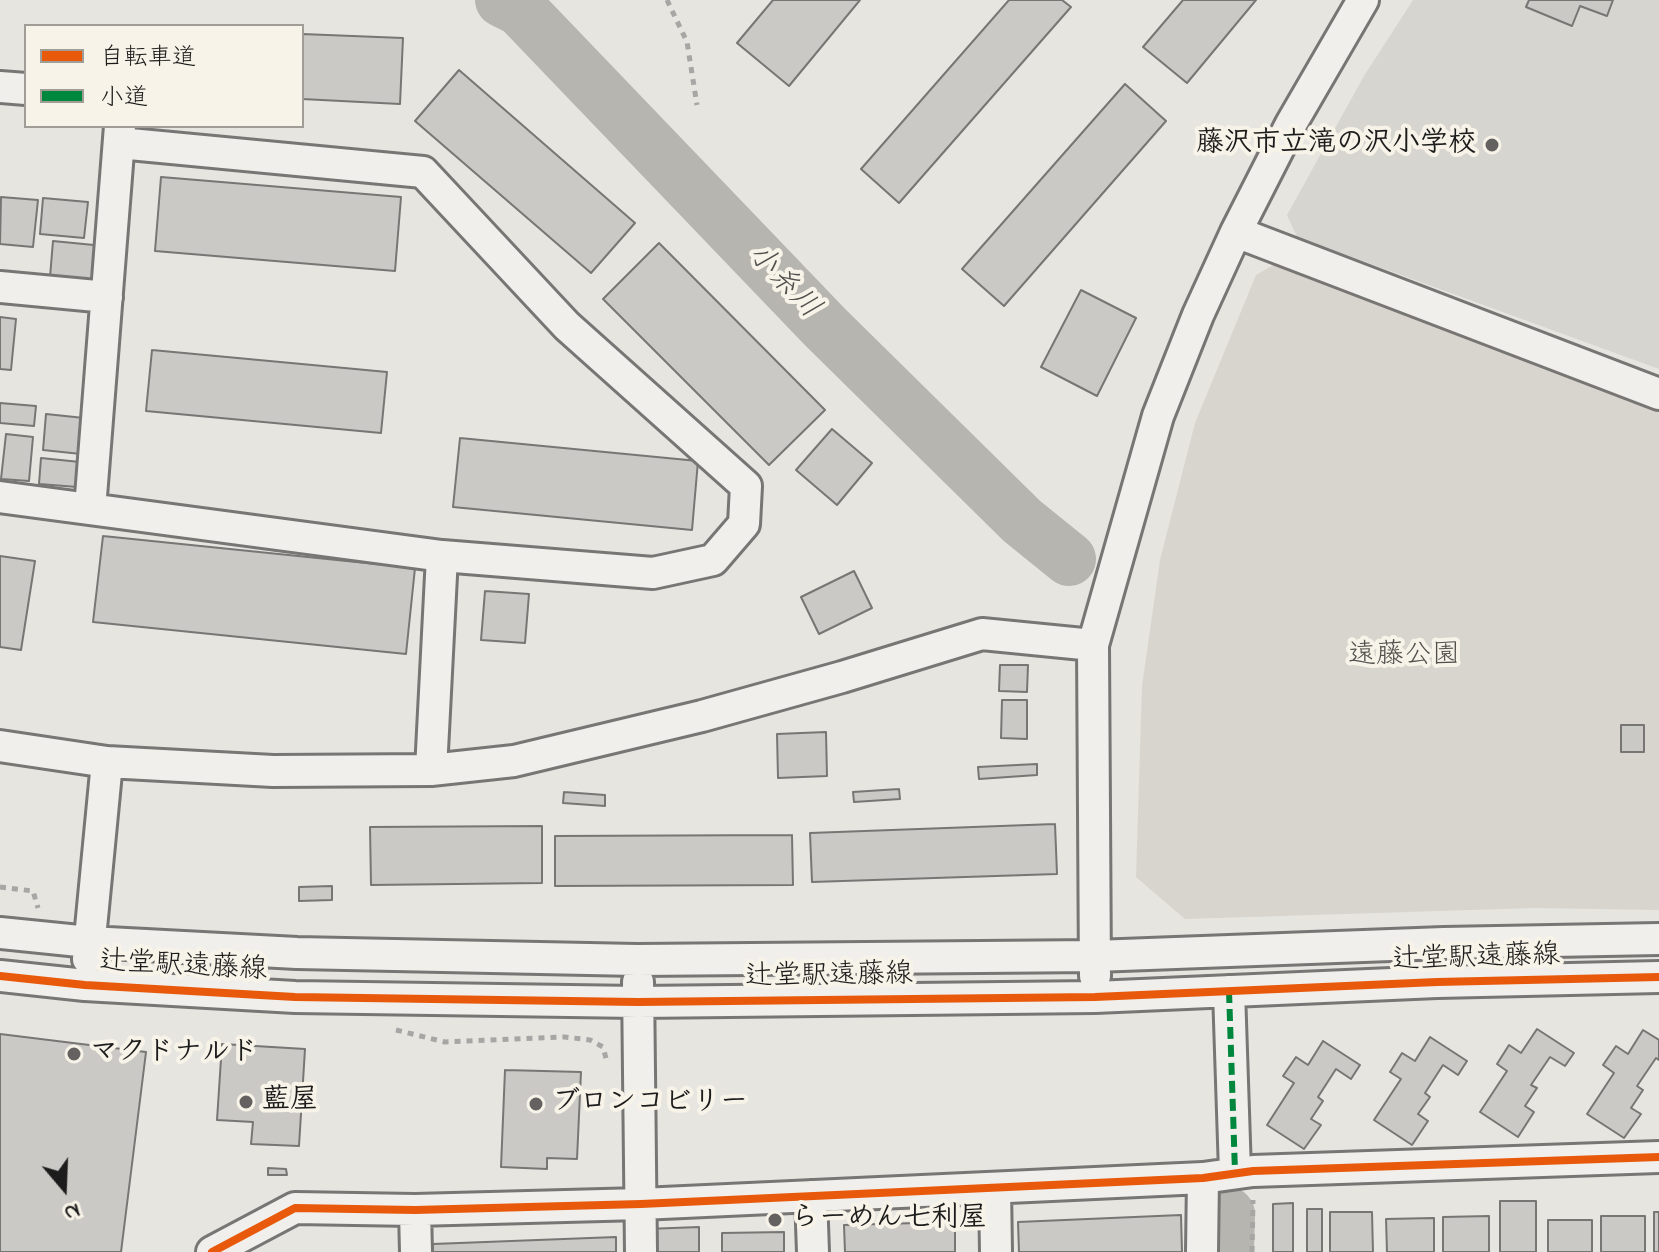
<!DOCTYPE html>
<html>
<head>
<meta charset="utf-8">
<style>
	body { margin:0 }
	#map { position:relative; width:1659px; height:1252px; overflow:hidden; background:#e6e5e0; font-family:"Indie Flower","Klee One",sans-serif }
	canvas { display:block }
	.legend { position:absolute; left:24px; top:24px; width:280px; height:104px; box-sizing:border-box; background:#f7f3e8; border:2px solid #9f9d96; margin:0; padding:10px 14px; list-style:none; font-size:24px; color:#1c1c1c }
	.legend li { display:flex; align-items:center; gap:16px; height:40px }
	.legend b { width:40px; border:2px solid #9f9d96 }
	.north { position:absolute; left:24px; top:1148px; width:80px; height:80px; -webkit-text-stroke:6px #f7f3e8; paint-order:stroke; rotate:161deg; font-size:22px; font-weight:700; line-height:32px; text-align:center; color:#1c1c1c }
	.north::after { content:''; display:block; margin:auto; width:28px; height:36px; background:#1c1c1c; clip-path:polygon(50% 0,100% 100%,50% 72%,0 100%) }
</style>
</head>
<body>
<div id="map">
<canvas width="1659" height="1252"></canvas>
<ul class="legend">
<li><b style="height:10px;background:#e8590c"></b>自転車道</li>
<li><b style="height:10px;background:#00873e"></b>小道</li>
</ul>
<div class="north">N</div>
</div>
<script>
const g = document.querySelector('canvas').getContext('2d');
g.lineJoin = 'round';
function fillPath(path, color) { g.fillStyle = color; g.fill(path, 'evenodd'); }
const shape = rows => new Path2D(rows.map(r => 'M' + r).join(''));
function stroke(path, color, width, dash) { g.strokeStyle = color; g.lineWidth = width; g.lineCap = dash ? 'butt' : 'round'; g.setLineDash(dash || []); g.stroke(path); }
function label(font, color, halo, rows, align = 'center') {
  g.font = font + ' "Indie Flower","Klee One",sans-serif'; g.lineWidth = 8; g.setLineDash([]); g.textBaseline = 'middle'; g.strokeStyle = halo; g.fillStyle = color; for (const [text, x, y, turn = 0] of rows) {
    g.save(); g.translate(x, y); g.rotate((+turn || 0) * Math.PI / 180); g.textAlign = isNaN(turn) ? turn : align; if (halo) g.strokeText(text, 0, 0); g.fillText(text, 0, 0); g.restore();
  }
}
const built = shape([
	[1413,0,1659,0,1659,369,1297,237,1287,215,1364,76]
]);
const green = shape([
	[1275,264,1659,411,1659,910,1535,908,1185,919,1136,877,1142,686,1160,560,1195,423,1256,275]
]);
const river = shape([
	[502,0,520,9,825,327,1022,521,1069,559],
	[1227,1252,1228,1214]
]);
const building = shape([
	[773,0,860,0,789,86,737,43,773,0],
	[1009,0,1062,0,1071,7,899,203,861,169,1009,0],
	[1183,0,1256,0,1187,83,1143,47,1183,0],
	[1529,0,1613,0,1607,16,1580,6,1572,26,1526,7,1529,0],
	[302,34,403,38,400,104,302,99,302,34],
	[459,70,635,223,591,273,415,121,459,70],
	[1125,84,1166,121,1004,306,962,269,1125,84],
	[161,177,401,197,395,271,155,251,161,177],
	[1,197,38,200,33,247,0,244,1,197],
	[43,198,88,202,84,238,40,234,43,198],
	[53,241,104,246,100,281,50,277,53,241],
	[659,243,825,410,769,465,603,299,659,243],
	[1081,290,1136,318,1097,396,1041,367,1081,290],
	[0,317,16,319,11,370,0,369,0,317],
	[152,350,387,372,381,433,146,411,152,350],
	[0,403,36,406,34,426,0,423,0,403],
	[46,414,84,418,81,454,43,450,46,414],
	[832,429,872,463,837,505,796,470,832,429],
	[6,434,33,437,29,481,1,479,6,434],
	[460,438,698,461,692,530,453,507,460,438],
	[41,458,80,462,77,487,39,484,41,458],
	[103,536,415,568,406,654,93,622,103,536],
	[0,556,35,561,21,650,0,647,0,556],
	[854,571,872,608,819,634,801,597,854,571],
	[485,591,529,594,525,643,481,640,485,591],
	[1000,665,1028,665,1027,692,999,691,1000,665],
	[1002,700,1027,700,1027,739,1001,738,1002,700],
	[1621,725,1644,725,1644,752,1621,752,1621,725],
	[826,732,827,776,778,778,777,734,826,732],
	[1037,764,1037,775,979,779,978,767,1037,764],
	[899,789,900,799,854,802,853,792,899,789],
	[564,792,605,795,605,806,563,803,564,792],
	[1055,824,1057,874,812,882,810,833,1055,824],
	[542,826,542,883,371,885,370,827,542,826],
	[792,835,793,885,555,886,555,836,792,835],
	[332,886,332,900,299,901,299,887,332,886],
	[1537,1029,1574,1053,1565,1066,1550,1057,1531,1085,1537,1088,1525,1106,1534,1112,1518,1137,1480,1112,1507,1071,1497,1064,1509,1045,1521,1053,1537,1029],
	[1643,1030,1659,1040,1659,1060,1656,1058,1637,1086,1643,1090,1631,1108,1641,1114,1624,1138,1587,1114,1614,1073,1603,1065,1616,1046,1628,1054,1643,1030],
	[0,1034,146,1052,121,1252,0,1252,0,1034],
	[1430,1037,1467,1061,1458,1075,1443,1065,1425,1093,1430,1097,1418,1114,1428,1121,1412,1145,1374,1120,1401,1079,1390,1072,1402,1053,1415,1061,1430,1037],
	[1323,1041,1360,1065,1351,1079,1336,1069,1318,1097,1323,1101,1311,1119,1321,1125,1304,1149,1267,1125,1294,1083,1283,1076,1296,1057,1308,1065,1323,1041],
	[222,1044,305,1049,299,1146,251,1144,253,1122,217,1120,222,1044],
	[505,1070,581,1072,577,1159,547,1158,547,1169,501,1167,505,1070],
	[268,1168,286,1169,287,1175,268,1175,268,1168],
	[1500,1201,1536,1201,1536,1252,1500,1252,1500,1201],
	[1293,1203,1293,1252,1273,1252,1273,1204,1293,1203],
	[1307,1209,1322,1209,1322,1252,1307,1252,1307,1209],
	[1330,1212,1372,1212,1373,1252,1330,1252,1330,1212],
	[1654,1212,1659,1212,1659,1252,1654,1252,1654,1212],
	[1181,1215,1182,1252,1019,1252,1018,1222,1181,1215],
	[1489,1216,1489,1252,1443,1252,1443,1217,1489,1216],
	[1601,1216,1645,1216,1645,1252,1601,1252,1601,1216],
	[1434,1218,1434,1252,1387,1252,1386,1219,1434,1218],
	[1548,1220,1592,1220,1592,1252,1548,1252,1548,1220],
	[955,1222,955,1252,845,1252,844,1225,955,1222],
	[699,1227,699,1252,647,1252,646,1229,699,1227],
	[784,1232,784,1252,722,1252,722,1233,784,1232],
	[616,1237,616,1252,433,1252,433,1244,616,1237]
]);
const path = shape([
	[667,0,687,42,697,105],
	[0,887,33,891,38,908],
	[396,1030,445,1042,565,1037,590,1040,603,1047,607,1062],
	[1252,1252,1253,1200]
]);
const minor = shape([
	[0,87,26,89],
	[1236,232,1659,394],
	[0,287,107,297],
	[0,497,442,556,653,573,713,560,744,524,746,486,567,326,423,172,119,143],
	[90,509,120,126],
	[0,746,107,762,273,771,431,770,514,761,702,716,842,677,982,634,1093,645],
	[431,770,442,556],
	[0,933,89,942,297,953,637,960,1095,956,1444,943,1659,939],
	[88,959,107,762],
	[0,976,85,985,295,997,638,1002,1095,997,1437,982,1659,977],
	[1095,976,1093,645,1158,416,1198,315,1236,232,1291,124,1363,0],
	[638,982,641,1252],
	[1229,991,1235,1172],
	[995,1188,996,1252],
	[811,1196,813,1252],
	[415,1210,416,1252],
	[212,1252,295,1208,415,1210,641,1204,1203,1178,1253,1171,1659,1157],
	[1202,1252,1203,1178]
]);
const quiet = shape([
	[1229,991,1235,1172]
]);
const cycleway = shape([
	[0,976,85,985,295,997,638,1002,1095,997,1437,982,1659,977],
	[212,1252,295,1208,415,1210,641,1204,1203,1178,1253,1171,1659,1157]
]);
const markers = [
	[1492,145,8,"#636261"],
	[74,1054,8,"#636261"],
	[246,1102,8,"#636261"],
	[536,1104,8,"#636261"],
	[775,1220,8,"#636261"]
];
const poiNames = [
	["藤沢市立滝の沢小学校",1476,145,"right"],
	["マクドナルド",90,1054],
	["藍屋",262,1102],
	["ブロンコビリー",552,1104],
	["らーめん七利屋",791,1220]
];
const parkNames = [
	["遠藤公園",1404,657]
];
const streetNames = [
	["辻堂駅遠藤線",1476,960,-2],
	["辻堂駅遠藤線",183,968,3],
	["辻堂駅遠藤線",829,978,-1]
];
const waterNames = [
	["小糸川",782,283,46]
];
fillPath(built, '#d7d5cf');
fillPath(green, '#d8d5ce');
stroke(river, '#b7b5af', 54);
fillPath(building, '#cac9c5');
stroke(building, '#777674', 2);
stroke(minor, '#777674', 36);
stroke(path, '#a7a6a4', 5, [6, 6]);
stroke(minor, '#f0efeb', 30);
stroke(quiet, '#00873e', 6, [12, 6]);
stroke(cycleway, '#e8590c', 8);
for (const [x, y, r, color] of markers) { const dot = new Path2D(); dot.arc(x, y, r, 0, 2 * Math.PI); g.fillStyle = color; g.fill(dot); stroke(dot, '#f7f3e8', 3); }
label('bold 28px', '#1c1c1c', '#f7f3e8', poiNames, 'left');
label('28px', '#51504d', '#f7f3e8', parkNames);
label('28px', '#1c1c1c', '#f7f3e8', streetNames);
label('italic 30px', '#52514e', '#f7f3e8', waterNames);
</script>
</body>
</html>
